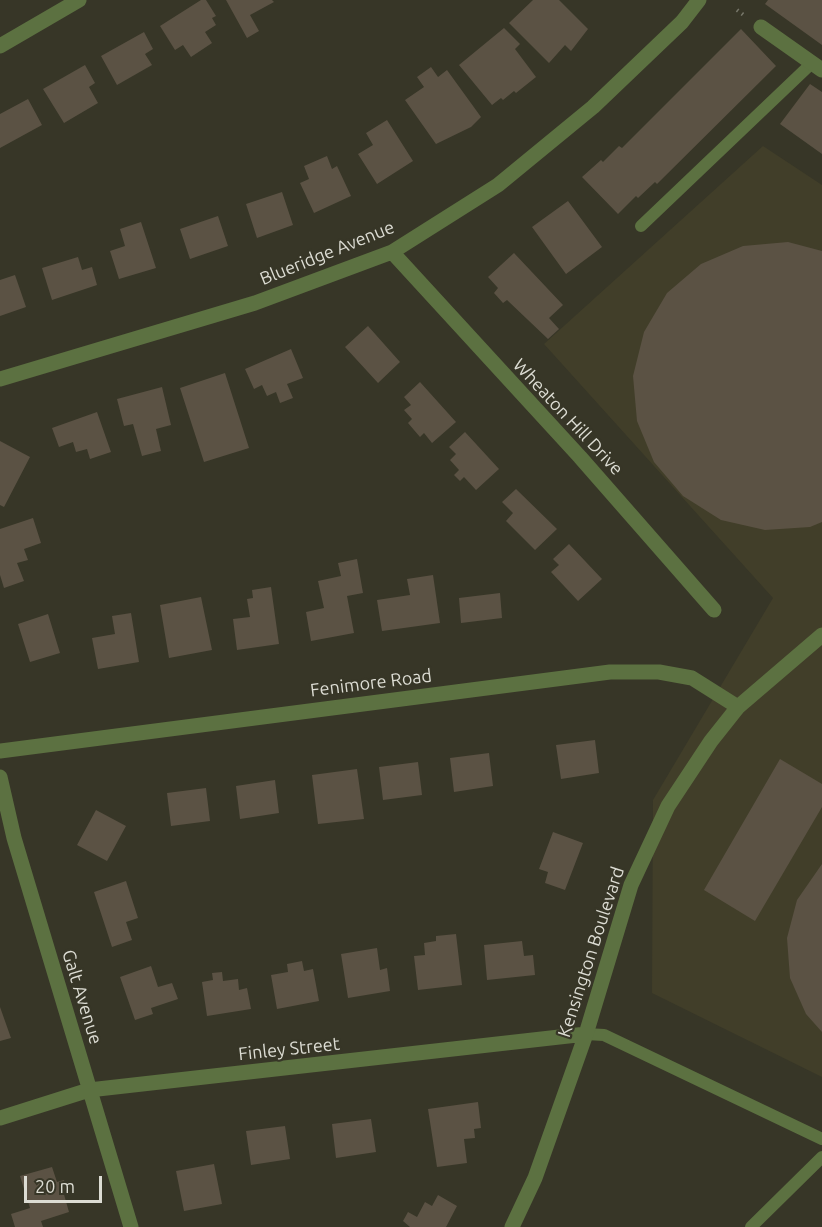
<!DOCTYPE html>
<html>
<head>
<meta charset="utf-8">
<style>
	body { margin:0 }
	#map { position:relative; width:822px; height:1227px; overflow:hidden; background:#373627; font-family:Ubuntu,sans-serif }
	canvas { display:block }
	.scale { position:absolute; left:24px; top:1176px; width:78px; height:27px; box-sizing:border-box; border:3px solid #dcdcd3; border-top:0; padding-left:8px; font-size:18px; line-height:21px; white-space:nowrap; color:#dcdcd3; -webkit-text-stroke:4px #373627; paint-order:stroke }
</style>
</head>
<body>
<div id="map">
<canvas width="822" height="1227"></canvas>
<div class="scale">20 m</div>
</div>
<script>
const g = document.querySelector('canvas').getContext('2d');
g.lineJoin = 'round';
function fillPath(path, color) { g.fillStyle = color; g.fill(path, 'evenodd'); }
const shape = rows => new Path2D(rows.map(r => 'M' + r).join(''));
function stroke(path, color, width, dash) { g.strokeStyle = color; g.lineWidth = width; g.lineCap = dash ? 'butt' : 'round'; g.setLineDash(dash || []); g.stroke(path); }
function label(font, color, halo, rows, align = 'center') {
  g.font = font + ' Ubuntu,sans-serif'; g.lineWidth = 4.5; g.setLineDash([]); g.textBaseline = 'middle'; g.strokeStyle = halo; g.fillStyle = color; for (const [text, x, y, turn = 0] of rows) {
    g.save(); g.translate(x, y); g.rotate((+turn || 0) * Math.PI / 180); g.textAlign = isNaN(turn) ? turn : align; if (halo) g.strokeText(text, 0, 0); g.fillText(text, 0, 0); g.restore();
  }
}
const built = shape([
	[763,146,822,185,822,1077,652,993,653,800,773,598,544,344]
]);
const building = shape([
	[201,0,206,0,216,16,212,18,216,25,205,32,212,43,191,57,183,45,175,50,160,26],
	[226,0,272,0,274,2,250,15,259,31,247,38],
	[533,0,559,0,588,29,571,51,565,45,549,63,509,23],
	[768,0,822,0,822,45,765,4],
	[504,28,520,44,515,49,536,77,516,93,514,91,503,100,501,98,492,105,459,65],
	[741,29,776,66,657,184,655,182,638,198,636,196,618,214,582,177,601,160,603,162,619,146,622,148],
	[144,32,153,49,145,54,152,65,117,85,101,56],
	[85,65,95,83,89,87,98,103,64,123,43,89],
	[431,67,438,77,447,70,481,117,471,127,436,144,405,100,424,87,417,77],
	[810,84,822,92,822,154,780,124],
	[28,99,42,125,0,148,0,114],
	[387,120,413,161,377,184,358,154,373,145,366,133],
	[327,156,332,169,337,166,351,196,314,213,300,183,309,179,304,166],
	[282,192,293,225,257,238,246,204],
	[568,201,602,247,566,274,532,227],
	[218,216,228,246,190,259,180,229],
	[141,222,156,268,119,279,110,251,125,246,120,229],
	[788,242,822,251,822,522,810,527,765,530,721,520,683,496,654,462,637,421,633,376,644,332,667,293,701,264,743,246],
	[514,253,563,305,549,318,559,329,548,339,507,300,503,303,494,293,498,288,488,277],
	[78,257,82,270,92,267,97,285,52,300,42,268],
	[15,275,26,307,0,316,0,280],
	[368,326,400,362,378,383,345,347],
	[291,349,303,378,287,384,293,398,280,403,276,392,267,396,262,385,254,389,245,369],
	[225,373,249,448,204,462,180,388],
	[420,382,456,422,432,443,424,433,420,437,408,423,412,419,404,410,411,405,404,397],
	[162,387,171,425,156,429,161,451,142,456,133,424,124,426,117,399],
	[97,412,111,452,90,459,87,449,76,452,73,442,59,447,52,428],
	[465,432,499,469,476,490,464,477,460,481,454,475,459,470,450,460,456,454,449,447],
	[0,441,30,457,4,507,0,505],
	[516,489,557,529,535,550,506,521,513,513,502,502],
	[33,518,41,543,24,549,28,560,17,563,24,581,4,588,0,575,0,529],
	[569,544,602,579,578,601,551,572,559,565,553,559],
	[357,559,363,593,347,596,354,633,311,641,306,612,324,608,318,581,341,576,338,563],
	[433,575,440,623,382,631,377,600,410,595,407,579],
	[271,587,279,644,237,650,233,619,250,617,247,599,253,598,252,590],
	[500,593,502,618,461,623,459,598],
	[201,597,212,650,169,658,160,605],
	[131,613,139,662,98,669,92,638,115,634,112,616],
	[48,614,60,653,30,662,18,624],
	[595,740,599,773,561,779,556,745],
	[489,753,493,786,454,792,450,758],
	[780,759,822,784,822,807,755,921,704,890],
	[418,762,422,795,383,800,379,767],
	[357,769,364,819,318,824,312,775],
	[275,780,279,813,240,819,236,786],
	[206,788,210,821,171,826,167,793],
	[96,810,126,826,107,861,77,845],
	[553,832,583,843,565,890,545,883,548,872,539,869],
	[822,864,822,1032,806,1014,790,978,787,938,797,900],
	[126,881,138,918,126,922,132,940,112,947,94,892],
	[456,934,462,985,418,990,414,956,425,955,424,943,436,941,436,936],
	[522,941,524,956,533,955,535,975,487,980,484,945],
	[377,948,380,970,387,968,390,991,348,998,341,954],
	[302,961,304,971,313,969,319,1001,277,1009,271,975,288,972,287,964],
	[151,966,158,987,172,983,178,999,151,1008,153,1014,135,1020,120,977],
	[222,972,223,981,238,979,239,990,247,988,251,1009,207,1016,202,982,213,980,212,973],
	[0,1007,11,1038,0,1041],
	[478,1102,481,1128,474,1129,475,1138,464,1139,467,1163,437,1167,428,1109],
	[371,1119,376,1152,336,1158,332,1124],
	[285,1126,290,1159,251,1165,246,1131],
	[214,1164,222,1204,184,1211,176,1171],
	[52,1167,57,1182,64,1180,67,1190,63,1191,69,1212,41,1221,43,1227,15,1227,11,1214,30,1208,20,1176],
	[438,1195,457,1206,446,1227,410,1227,403,1221,408,1212,417,1217,425,1202,432,1206]
]);
const path = shape([
	[737,10,745,16]
]);
const lane = shape([
	[641,226,812,63],
	[586,1034,604,1035,822,1139],
	[751,1227,822,1157]
]);
const street = shape([
	[761,27,822,70],
	[0,46,79,0],
	[392,252,580,457,714,610],
	[0,379,255,303,392,252,498,185,593,107,682,22,699,0],
	[0,751,610,672,659,672,692,678,738,707],
	[0,777,14,838,131,1227],
	[0,1118,89,1090,586,1034],
	[512,1227,535,1178,586,1034,631,885,668,806,711,741,738,707,822,635]
]);
const streetNames = [
	["Blueridge Avenue",327,253,-22],
	["Wheaton Hill Drive",568,417,47],
	["Fenimore Road",371,683,-7],
	["Kensington Boulevard",591,952,-72],
	["Galt Avenue",82,997,73],
	["Finley Street",289,1049,-6]
];
fillPath(built, '#413e29');
fillPath(building, '#5b5244');
stroke(path, '#77776a', 4, [1.5, 4.5]);
stroke(lane, '#5c7141', 12);
stroke(street, '#5c7141', 15);
label('18px', '#dcdcd3', '#373627', streetNames);
</script>
</body>
</html>
